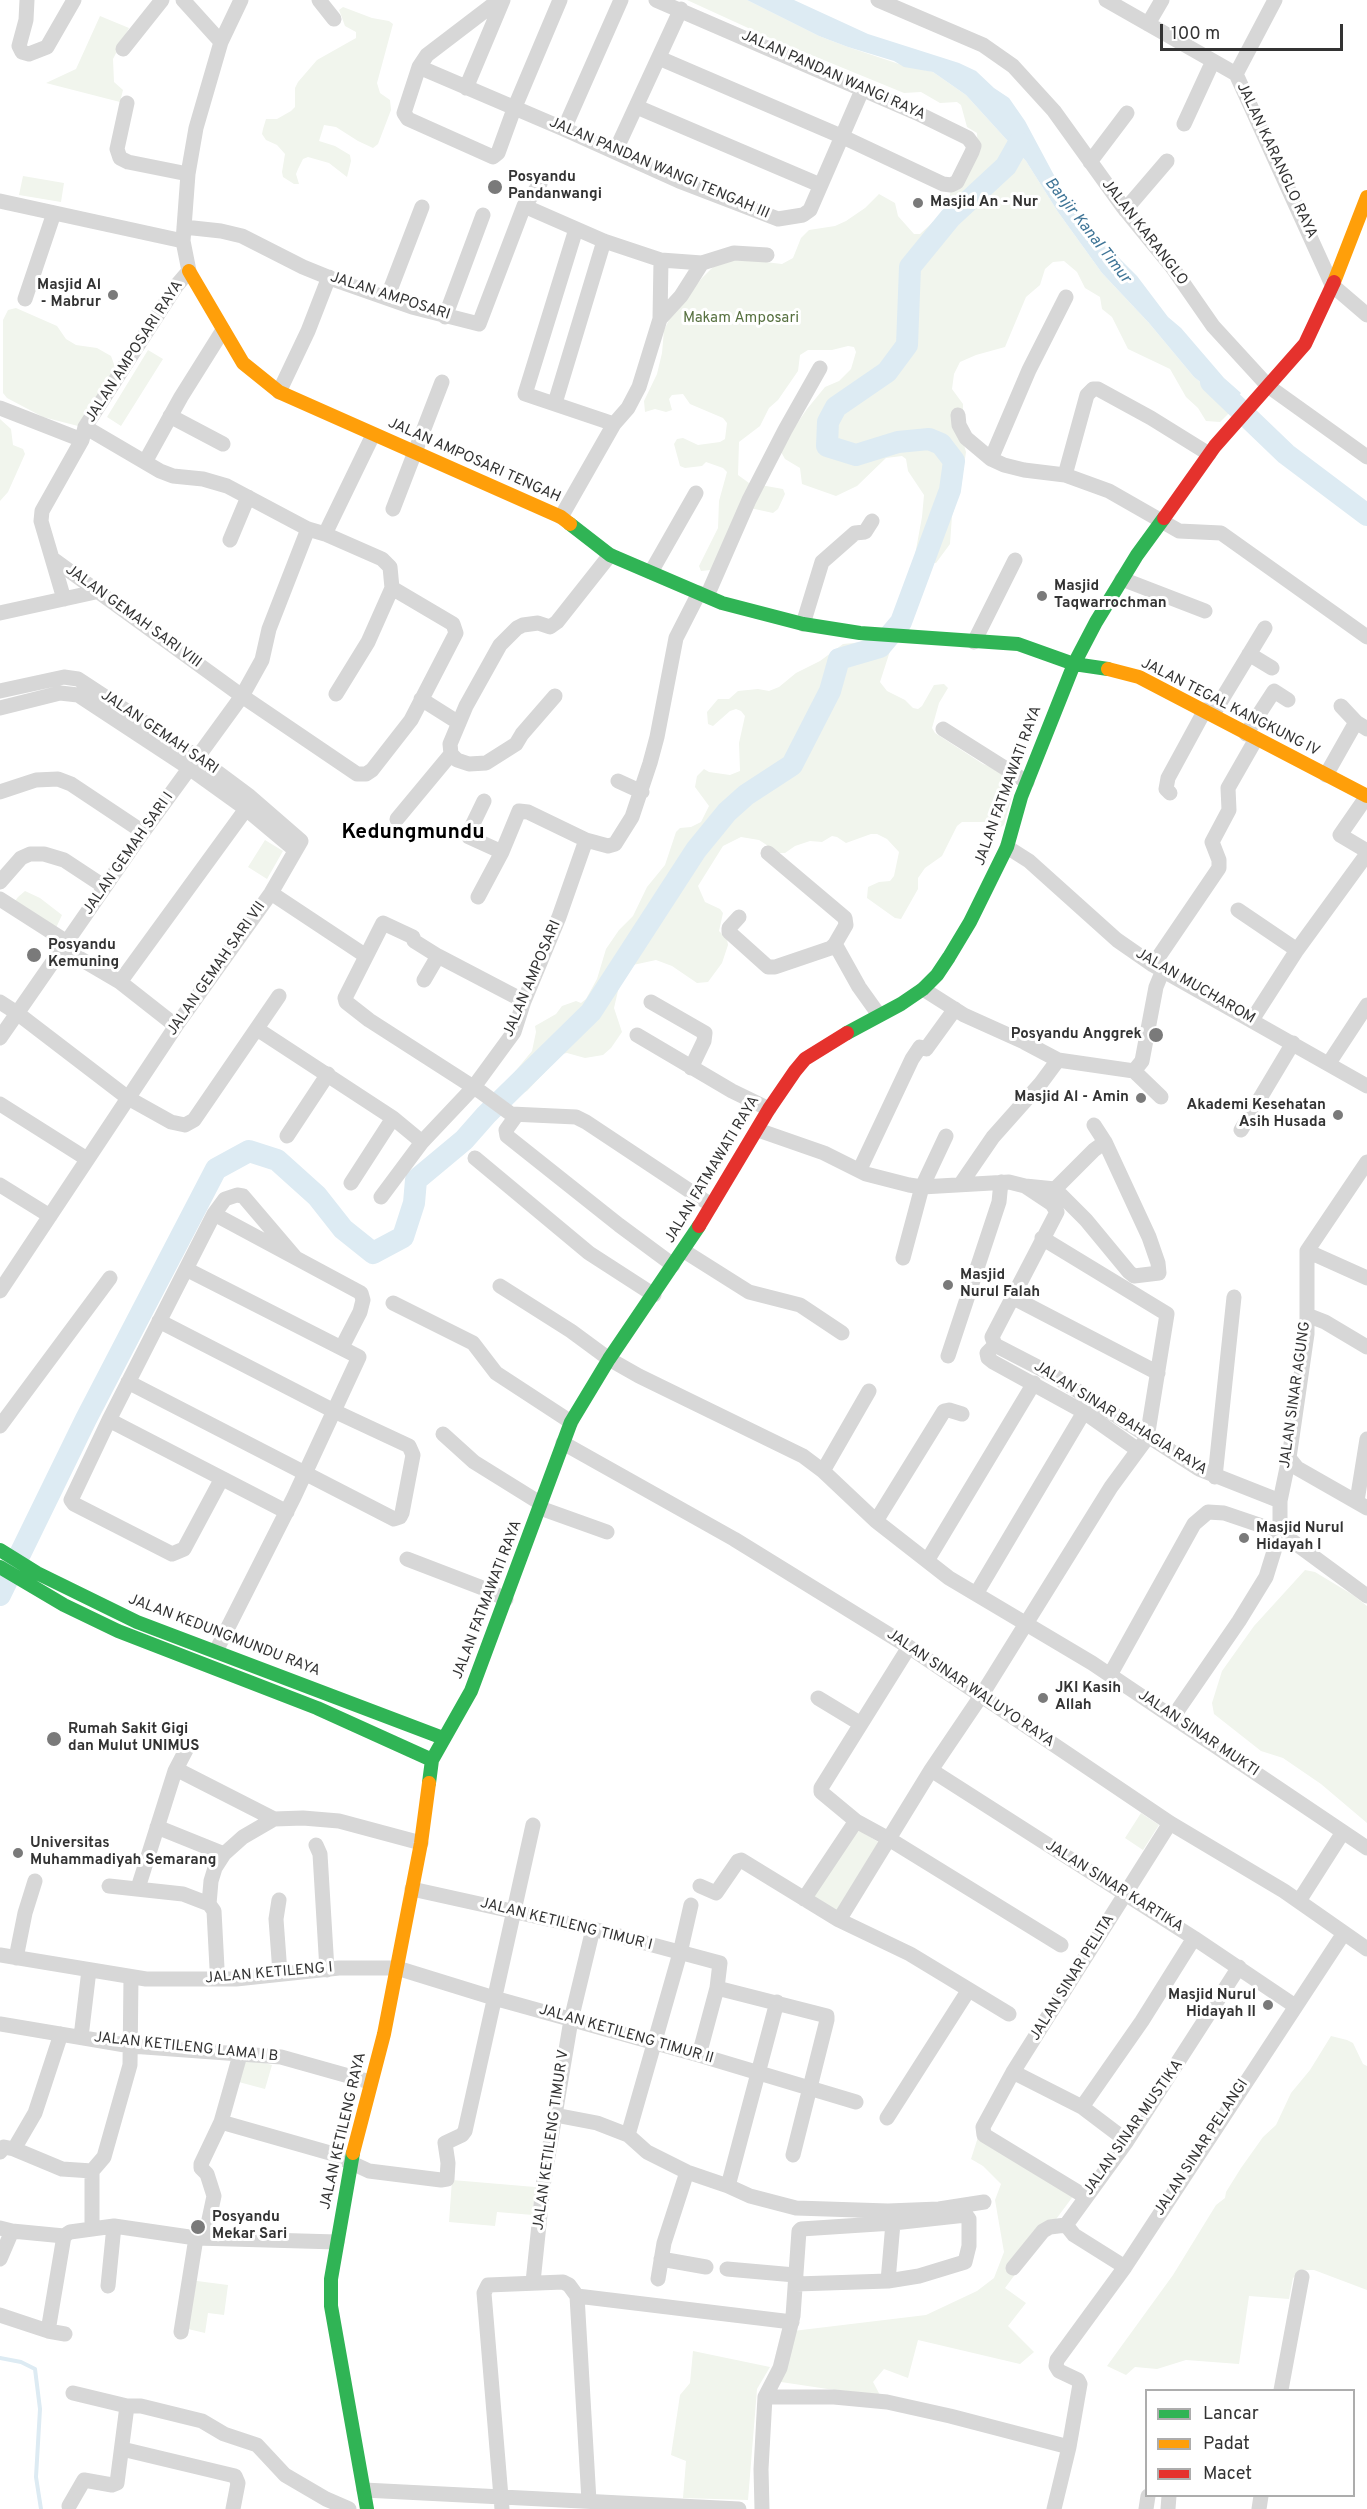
<!DOCTYPE html>
<html>
<head>
<meta charset="utf-8">
<style>
	body { margin:0 }
	#map { position:relative; width:1367px; height:2509px; overflow:hidden; background:#fff; font-family:Overpass,sans-serif }
	canvas { display:block }
	.legend { position:absolute; left:1145px; top:2389px; width:210px; height:108px; box-sizing:border-box; background:#fff; border:2px solid #adadad; margin:0; padding:8px 10px; list-style:none; font-size:18px; color:#333 }
	.legend li { display:flex; align-items:center; gap:12px; height:30px }
	.legend b { width:30px; border:2px solid #adadad }
	.scale { position:absolute; left:1160px; top:24px; width:183px; height:27px; box-sizing:border-box; border:3px solid #333; border-top:0; padding-left:8px; font-size:18px; line-height:21px; white-space:nowrap; color:#333; -webkit-text-stroke:4px #fff; paint-order:stroke }
</style>
</head>
<body>
<div id="map">
<canvas width="1367" height="2509"></canvas>
<ul class="legend">
<li><b style="height:8px;background:#30b455"></b>Lancar</li>
<li><b style="height:8px;background:#ff9f0a"></b>Padat</li>
<li><b style="height:8px;background:#e5322d"></b>Macet</li>
</ul>
<div class="scale">100 m</div>
</div>
<script>
const g = document.querySelector('canvas').getContext('2d');
g.lineJoin = 'round';
function fillPath(path, color) { g.fillStyle = color; g.fill(path, 'evenodd'); }
const shape = rows => new Path2D(rows.map(r => 'M' + r).join(''));
function stroke(path, color, width, dash) { g.strokeStyle = color; g.lineWidth = width; g.lineCap = dash ? 'butt' : 'round'; g.setLineDash(dash || []); g.stroke(path); }
function label(font, color, halo, rows, align = 'center') {
  g.font = font + ' Overpass,sans-serif'; g.lineWidth = 6; g.setLineDash([]); g.textBaseline = 'middle'; g.strokeStyle = halo; g.fillStyle = color; for (const [text, x, y, turn = 0] of rows) {
    g.save(); g.translate(x, y); g.rotate((+turn || 0) * Math.PI / 180); g.textAlign = isNaN(turn) ? turn : align; if (halo) g.strokeText(text, 0, 0); g.fillText(text, 0, 0); g.restore();
  }
}
const green = shape([
	[687,0,747,0,819,36,848,47,899,64,933,72,966,95,1026,161,1058,212,1102,273,1149,323,1194,377,1231,406,1231,411,1220,422,1206,421,1198,408,1186,397,1170,369,1128,349,1112,317,1102,309,1100,297,1085,288,1077,272,1064,261,1053,262,1045,269,1040,285,1026,297,1005,347,976,355,960,362,954,374,952,389,963,404,963,441,966,452,961,486,952,516,950,544,936,563,918,560,915,555,922,517,924,495,908,471,906,459,902,456,886,458,857,486,836,496,802,484,800,468,785,459,781,452,781,447,807,409,825,387,839,381,851,369,856,352,854,347,848,346,832,350,808,350,800,355,798,371,778,400,769,408,760,426,739,442,738,475,749,483,783,489,785,494,778,509,773,513,741,506,711,570,701,571,699,566,718,528,719,501,727,472,723,468,706,462,702,466,685,468,680,466,674,444,677,439,683,438,698,445,720,442,725,439,727,423,723,418,690,404,683,394,672,395,669,399,672,410,666,412,655,409,645,412,644,401,657,374,662,353,664,330,671,316,702,278,723,257,782,264,793,258,801,238,809,230,835,226,846,221,865,208,879,194,895,203,898,216,914,234,920,234,947,209,950,204,950,193,960,182,978,153,977,133,967,127,961,105,957,102,940,103,921,92,904,93,770,38],
	[343,7,372,18,389,21,393,24,377,83,380,93,390,100,391,110,378,144,373,148,358,141,336,127,324,125,319,141,335,146,350,155,351,161,347,177,329,163,308,157,303,159,298,169,296,174,299,184,294,184,283,177,282,172,285,154,277,145,266,140,262,134,263,129,266,119,277,119,291,111,295,107,295,88,298,82,317,60,356,38,356,32,345,26,341,15,339,10],
	[100,16,129,28,113,59,114,82,123,90,120,102,46,83,76,69],
	[23,176,64,183,61,202,19,195],
	[16,308,57,326,66,339,76,345,97,348,111,356,115,367,78,426,43,417,7,398,3,393,3,320,8,310],
	[148,350,163,359,121,426,107,417],
	[0,419,11,429,13,445,23,449,25,454,8,492,0,501],
	[864,642,887,644,891,648,880,682,887,691,905,700,913,708,918,709,922,706,934,685,944,684,948,688,939,703,932,728,935,733,983,764,1003,771,1016,781,1004,825,999,828,988,822,962,822,957,826,942,856,925,868,918,878,918,889,901,919,895,918,867,898,868,887,879,882,890,881,894,876,899,852,887,839,877,834,871,834,846,843,837,837,832,836,822,842,810,841,795,846,785,853,779,853,759,840,741,837,723,846,698,886,705,902,720,909,723,913,719,931,727,939,728,945,722,963,708,982,697,983,672,966,656,960,633,965,621,978,614,1008,622,1032,611,1048,603,1055,585,1058,567,1053,562,1054,527,1091,517,1096,504,1092,503,1086,532,1051,536,1032,535,1026,556,1014,562,1006,576,1001,581,1003,586,999,597,979,606,949,619,930,633,916,647,887,665,865,676,832,680,828,691,827,701,822,709,806,695,787,697,776,704,769,709,772,730,775,740,771,739,743,745,716,741,711,736,709,730,711,713,726,708,724,707,712,718,699,729,699,738,691,758,689,769,691,779,687,796,673,820,661,843,644],
	[265,840,283,851,267,879,248,867],
	[25,891,40,898,62,915,55,930,13,904,18,897],
	[1305,1570,1315,1572,1353,1595,1367,1606,1367,1823,1321,1784,1283,1758,1261,1751,1214,1714,1212,1703,1222,1671,1254,1626],
	[1141,1813,1159,1825,1143,1850,1125,1838],
	[855,1828,880,1843,837,1911,812,1895],
	[1331,2036,1347,2040,1353,2043,1363,2064,1367,2066,1367,2290,1314,2270,1304,2270,1293,2278,1289,2299,1249,2296,1239,2364,1186,2360,1157,2369,1135,2367,1126,2375,1107,2366,1173,2275,1216,2205,1225,2198,1226,2192,1241,2168,1263,2137,1276,2125,1291,2093,1310,2070],
	[242,2057,272,2065,265,2089,235,2081],
	[979,2134,1074,2195,1005,2288,1026,2303,1008,2326,1034,2352,1020,2364,918,2340,908,2378,884,2369,873,2382,881,2397,781,2382,793,2331,926,2315,977,2291,994,2278,1004,2252,995,2200,1001,2184,983,2166,971,2159],
	[452,2180,535,2187,533,2215,497,2212,495,2226,449,2222],
	[197,2281,228,2285,224,2315,208,2313,205,2333,188,2329,192,2282],
	[693,2351,770,2367,757,2389,748,2500,683,2498,686,2461,671,2455,680,2395,690,2383]
]);
const water = shape([
	[747,0,794,0,868,34,959,63,976,71,994,88,1009,98,1025,121,1063,192,1092,231,1137,276,1168,317,1181,328,1224,378,1241,393,1231,406,1194,377,1149,323,1102,273,1058,212,1026,161,966,95,933,72,904,67,894,61,848,47,819,36]
]);
const stream = shape([
	[0,2358,21,2362,35,2369,40,2409,36,2477,41,2509]
]);
const river = shape([
	[1211,382,1286,454,1367,515],
	[0,1595,86,1419,216,1169,249,1151,277,1160,317,1196,343,1229,373,1253,403,1237,414,1203,416,1180,464,1140,486,1115,591,1012,696,850,727,812,746,795,792,765,830,691,839,659,880,647,901,622,950,490,954,461,941,444,929,439,898,442,856,455,827,446,828,422,836,407,887,372,907,345,910,267,950,218,1006,166,1019,143]
]);
const street = shape([
	[27,0,26,20,19,46,22,52,29,54,47,47,74,0],
	[183,0,221,42],
	[319,0,334,19],
	[499,0,427,55,419,67,404,113,408,119,493,157,498,153,514,109,560,0],
	[656,0,917,113,968,138,974,146,972,152,957,182,951,185,943,184,843,137,659,58],
	[878,0,983,45,1013,66,1054,111,1123,207,1172,267,1213,326,1268,386,1367,457],
	[1106,0,1236,74,1332,285,1367,315],
	[1148,24,1162,0],
	[123,49,162,0],
	[419,67,564,129,679,181,778,219,803,215,810,210,863,88],
	[1236,74,1275,0],
	[466,88,503,0],
	[127,103,117,149,120,158,128,162,188,174],
	[637,107,820,185],
	[1184,124,1213,61],
	[564,129,621,0],
	[615,152,681,9],
	[1090,162,1127,113],
	[0,201,183,241],
	[524,206,604,241,661,260,702,263,734,253,767,255],
	[1125,210,1167,161],
	[184,227,221,231,242,236,303,267,335,280,412,307,479,324,524,206,540,184],
	[576,229,525,394,614,424],
	[387,298,422,207],
	[25,299,54,213],
	[445,317,483,215],
	[660,319,661,260],
	[279,392,308,331,329,277],
	[555,403,604,241],
	[0,408,82,440],
	[958,415,959,425,966,438,991,459,1004,465,1024,470,1065,475,1109,491,1179,531,1221,533,1367,637],
	[170,416,223,444],
	[991,459,1029,370,1066,297],
	[145,462,181,397,223,330],
	[1065,475,1087,395,1093,389,1098,389,1151,418,1209,454],
	[393,509,442,382],
	[561,517,614,424,628,408,639,387,660,319,681,296,702,263],
	[325,534,373,435],
	[230,540,248,497],
	[53,559,242,696,357,774,366,774,372,770,411,720,456,633,453,624,392,588,390,567,382,559,325,534,308,529,227,486,203,479,173,476,160,471,85,427],
	[651,572,696,493],
	[1122,579,1205,611],
	[707,596,749,500,785,430,820,368],
	[64,599,41,521,42,511,82,440,85,427,177,285,189,271,183,241,188,174,196,128,221,42,241,0],
	[0,613,100,591],
	[803,624,822,562,855,533,865,532,872,521],
	[974,642,1015,560],
	[1249,654,1272,668],
	[0,691,64,677,78,679,197,757,248,795,301,841,271,893,176,1026,0,1291],
	[336,694,368,642,392,588],
	[555,696,522,734,516,744,486,763,469,764,457,760,451,754,450,744,466,706,500,645,517,628,523,625,538,623,550,627,557,622,610,555],
	[421,699,459,723],
	[1341,706,1356,722,1367,729],
	[0,708,60,693,78,695,189,768,246,809,295,850],
	[1213,714,1265,628],
	[943,729,1027,782],
	[1246,734,1274,691,1288,700],
	[1326,775,1356,722],
	[618,781,642,792],
	[0,792,36,780,58,779,71,784,143,832],
	[1170,793,1166,789,1168,778,1205,710],
	[1367,796,1340,835,1367,851],
	[484,801,469,832,469,837,502,852],
	[397,819,451,754],
	[1007,847,1029,861,1117,940,1153,965,1367,1086],
	[768,853,845,918,846,925,835,944],
	[0,882,21,858,30,854,44,854,64,860,105,887],
	[271,893,366,956],
	[478,897,502,852,519,811,528,812,586,840,608,846,615,844,632,817,650,763,657,737,676,638,699,593],
	[0,899,67,942],
	[1238,910,1297,950],
	[739,917,729,928,729,932,768,967,775,967,831,948,835,944,859,987,879,1015],
	[62,948,120,982,176,1026],
	[1153,965,1219,868,1219,860,1212,842,1229,810,1228,788,1256,739],
	[424,980,438,956],
	[120,982,246,809],
	[923,989,964,1015,1024,1042,1058,1060,1134,1071,1161,1097],
	[524,1001,438,956,414,941,413,937,383,923,345,998,346,1002,369,1020,481,1092,511,1114,576,1117,586,1122,711,1205],
	[0,1002,17,1013,128,1098,171,1122,185,1125,194,1120,279,996],
	[651,1002,705,1033,704,1041,691,1068],
	[1252,1020,1297,950,1367,854],
	[257,1029,393,1118,422,1142],
	[637,1035,732,1091,769,1109],
	[0,1038,143,832,242,696,262,660,269,629,308,529],
	[1329,1063,1367,1005],
	[1134,1071,1142,1061,1156,987,1163,970],
	[0,1104,87,1159],
	[516,1116,506,1130,507,1136,619,1225,673,1265],
	[1094,1125,1105,1142],
	[758,1130,824,1153,866,1174,909,1185,922,1187,1009,1182,1025,1186,1055,1189],
	[1241,1130,1293,1043],
	[287,1136,328,1074],
	[1105,1142,1149,1237,1158,1263,1159,1273,1134,1276,1129,1272,1086,1220,1055,1189,1094,1150,1105,1142],
	[475,1158,589,1253,654,1295],
	[860,1169,912,1059,920,1047,926,1049,955,1009],
	[351,1183,393,1118],
	[0,1185,50,1216],
	[960,1185,993,1137,1041,1083,1058,1060],
	[381,1197,422,1142,473,1088,514,1032,524,1001,559,917,586,840],
	[214,1214,361,1293,363,1300,360,1312,342,1347],
	[684,1251,749,1292,800,1305,842,1333],
	[1307,1251,1367,1278],
	[903,1258,922,1187,946,1136],
	[186,1269,359,1357,294,1497,216,1651],
	[500,1286,571,1331,609,1359,639,1376,803,1456,823,1471,876,1521,949,1578,1092,1663,1367,1848],
	[1012,1297,1158,1373],
	[393,1303,473,1343,496,1373,571,1422],
	[1307,1315,1325,1322,1367,1347],
	[995,1345,1053,1375,1199,1469,1280,1501],
	[995,1345,987,1353,988,1358,993,1362,1084,1412,1138,1450],
	[995,1345,992,1337,1057,1212,1052,1204,1025,1186],
	[948,1356,999,1202,1001,1182],
	[128,1382,394,1519,400,1517,402,1513,413,1455,409,1446,334,1411,159,1321],
	[109,1420,287,1512],
	[0,1426,110,1278],
	[443,1434,474,1462,540,1503],
	[563,1443,734,1539,909,1647,1170,1823,1284,1891,1367,1949],
	[1289,1458,1297,1468,1367,1508],
	[823,1471,869,1391],
	[1215,1477,1234,1297],
	[221,1480,184,1549,172,1554,74,1504,71,1500,109,1420,214,1214,225,1199,237,1195,243,1196,295,1257],
	[1357,1501,1367,1439],
	[540,1508,607,1532],
	[876,1521,944,1411,949,1410,962,1414],
	[407,1559,480,1587,506,1599],
	[927,1561,1034,1383],
	[976,1594,1084,1412],
	[909,1647,821,1788,821,1792,856,1821,889,1839,1061,1945],
	[1110,1675,1194,1524,1208,1512,1224,1513,1280,1532,1367,1596],
	[818,1698,861,1724],
	[1173,1717,1239,1621,1266,1577,1280,1532,1280,1501,1289,1458,1307,1334,1307,1251,1367,1162],
	[176,1769,274,1819],
	[931,1770,1194,1938,1295,2006],
	[157,1827,224,1854],
	[316,1845,320,1854,327,1970],
	[109,1886,183,1894,209,1904],
	[700,1886,716,1893,738,1861,741,1860,839,1920,910,1954,1009,2014],
	[138,1888,175,1771,187,1748],
	[412,1889,593,1929,720,1963,717,1988,699,2055],
	[804,1899,856,1821],
	[279,1900,276,1919,280,1973],
	[1299,1901,1343,1832],
	[839,1920,931,1770,981,1696,1111,1487,1147,1438,1167,1314,1042,1238],
	[0,1955,146,1979,236,1979,339,1968,397,1968,494,1998,699,2055,856,2102],
	[16,1958,25,1913,35,1881],
	[217,1968,214,1911,209,1904,211,1881,215,1868,224,1854,243,1837,274,1819,303,1818,339,1821,421,1843],
	[717,1988,827,2016,827,2020,793,2155],
	[0,2024,131,2046,281,2057,370,2082],
	[81,2037,89,1970],
	[1013,2072,1082,2107,1127,2141],
	[1082,2107,1142,2021,1194,1938],
	[555,2115,597,2123,628,2135,647,2152,687,2172,728,2186,750,2196,796,2208,888,2211,939,2209,984,2202],
	[887,2118,968,1991],
	[221,2122,330,2153,369,2171,441,2180,447,2179,448,2163,445,2143,462,2135,465,2131,533,1825],
	[628,2135,680,1953,691,1905],
	[14,2149,35,2113,61,2034],
	[0,2152,4,2147,14,2149,62,2169,92,2171],
	[728,2186,777,2002],
	[1086,2197,984,2135,983,2127,1013,2072,1170,1823],
	[0,2228,12,2231,64,2236,70,2232,114,2226,196,2238,337,2242],
	[92,2228,92,2171,104,2157,130,2065,131,1977],
	[205,2238,214,2196,207,2174,201,2168,201,2164,221,2122,240,2055],
	[0,2259,12,2231],
	[661,2259,706,2267],
	[1125,2267,1074,2235,1066,2225,1127,2141,1239,1967],
	[1013,2268,1043,2231,1050,2227,1066,2225],
	[727,2269,795,2275],
	[658,2279,664,2243,687,2172],
	[533,2282,543,2186,555,2115,571,2020,593,1929],
	[796,2284,888,2281,893,2223],
	[108,2286,114,2226],
	[577,2296,792,2322],
	[0,2315,48,2331,65,2334],
	[48,2331,64,2236],
	[181,2332,196,2238],
	[1281,2390,1302,2277],
	[73,2393,127,2406],
	[765,2397,834,2397,887,2402,950,2416,1069,2447],
	[122,2449,235,2476,238,2483,233,2509],
	[364,2490,739,2509],
	[69,2506,84,2480,112,2485,117,2483,127,2406,141,2406,202,2421,224,2434,257,2445,285,2475,326,2499,349,2509],
	[502,2509,484,2293,488,2285,563,2282,569,2285,577,2296,589,2501],
	[762,2509,761,2469,765,2397,780,2368,793,2316,799,2231,801,2229,893,2223,966,2215,969,2219,969,2246,965,2262,919,2276,888,2281],
	[1054,2509,1069,2447,1080,2384,1078,2380,1059,2371,1056,2366,1057,2360,1125,2267,1344,1933],
	[1146,2509,1148,2496],
	[1168,2509,1169,2496],
	[1259,2509,1261,2496]
]);
const fast = shape([
	[570,524,610,555,722,603,803,624,860,633,1018,644,1074,664,1108,669],
	[847,1033,901,1004,923,989,937,975,949,957,970,922,1007,847,1021,797,1074,664,1096,622,1137,555,1164,518],
	[0,1550,37,1573,137,1622,443,1738],
	[0,1567,64,1605,118,1631,317,1708,432,1760,429,1783],
	[432,1760,471,1691,571,1422,609,1359,699,1226],
	[353,2153,331,2279,331,2306,367,2509]
]);
const slow = shape([
	[189,271,243,363,279,392,561,517,570,524],
	[1334,282,1367,197],
	[1108,669,1139,677,1367,796],
	[353,2153,384,2034,421,1843,429,1783]
]);
const jam = shape([
	[1164,518,1215,446,1305,344,1334,282],
	[699,1226,769,1109,795,1071,805,1059,847,1033]
]);
const markers = [
	[495,187,8,"#7a7a7a"],
	[918,203,6,"#7a7a7a"],
	[113,295,6,"#7a7a7a"],
	[1042,596,6,"#7a7a7a"],
	[34,955,8,"#7a7a7a"],
	[1156,1035,8,"#7a7a7a"],
	[1141,1098,6,"#7a7a7a"],
	[1338,1115,6,"#7a7a7a"],
	[948,1285,6,"#7a7a7a"],
	[1244,1538,6,"#7a7a7a"],
	[1043,1698,6,"#7a7a7a"],
	[54,1739,8,"#7a7a7a"],
	[18,1853,6,"#7a7a7a"],
	[1268,2005,6,"#7a7a7a"],
	[198,2227,8,"#7a7a7a"]
];
const streetNames = [
	["JALAN PANDAN WANGI RAYA",833,76,24],
	["JALAN KARANGLO RAYA",1276,161,65],
	["JALAN PANDAN WANGI TENGAH III",659,169,23],
	["JALAN KARANGLO",1144,233,52],
	["JALAN AMPOSARI",390,297,18],
	["JALAN AMPOSARI RAYA",135,352,-57],
	["JALAN AMPOSARI TENGAH",474,461,24],
	["JALAN GEMAH SARI VIII",133,617,36],
	["JALAN TEGAL KANGKUNG IV",1230,708,27],
	["JALAN GEMAH SARI",159,733,34],
	["JALAN FATMAWATI RAYA",1009,786,-70],
	["JALAN GEMAH SARI I",129,854,-55],
	["JALAN GEMAH SARI VII",217,969,-55],
	["JALAN AMPOSARI",533,979,-67],
	["JALAN MUCHAROM",1195,987,30],
	["JALAN FATMAWATI RAYA",713,1170,-59],
	["JALAN SINAR AGUNG",1296,1395,-82],
	["JALAN SINAR BAHAGIA RAYA",1120,1419,32],
	["JALAN FATMAWATI RAYA",488,1600,-69],
	["JALAN KEDUNGMUNDU RAYA",224,1636,21],
	["JALAN SINAR WALUYO RAYA",970,1689,34],
	["JALAN SINAR MUKTI",1198,1734,34],
	["JALAN SINAR KARTIKA",1114,1887,32],
	["JALAN KETILENG TIMUR I",566,1925,14],
	["JALAN KETILENG I",269,1974,-5],
	["JALAN SINAR PELITA",1073,1978,-58],
	["JALAN KETILENG TIMUR II",626,2035,16],
	["JALAN KETILENG LAMA I B",186,2048,6],
	["JALAN SINAR MUSTIKA",1134,2128,-55],
	["JALAN KETILENG RAYA",344,2131,-77],
	["JALAN KETILENG TIMUR V",552,2140,-82],
	["JALAN SINAR PELANGI",1202,2148,-57]
];
const poiNames = [
	["Posyandu",508,178],
	["Pandanwangi",508,195],
	["Masjid An - Nur",930,203],
	["Masjid Al",101,286,"right"],
	["- Mabrur",101,303,"right"],
	["Masjid",1054,587],
	["Taqwarrochman",1054,604],
	["Posyandu",48,946],
	["Kemuning",48,963],
	["Posyandu Anggrek",1142,1035,"right"],
	["Masjid Al - Amin",1129,1098,"right"],
	["Akademi Kesehatan",1326,1106,"right"],
	["Asih Husada",1326,1123,"right"],
	["Masjid",960,1276],
	["Nurul Falah",960,1293],
	["Masjid Nurul",1256,1529],
	["Hidayah I",1256,1546],
	["JKI Kasih",1055,1689],
	["Allah",1055,1706],
	["Rumah Sakit Gigi",68,1730],
	["dan Mulut UNIMUS",68,1747],
	["Universitas",30,1844],
	["Muhammadiyah Semarang",30,1861],
	["Masjid Nurul",1256,1996,"right"],
	["Hidayah II",1256,2013,"right"],
	["Posyandu",212,2218],
	["Mekar Sari",212,2235]
];
const parkNames = [
	["Makam Amposari",741,319]
];
const waterNames = [
	["Banjir Kanal Timur",1087,231,52]
];
const districtNames = [
	["Kedungmundu",413,834]
];
fillPath(green, '#f1f5ed');
fillPath(water, '#ddebf3');
stroke(stream, '#ddebf3', 4);
stroke(river, '#ddebf3', 22);
stroke(street, '#d7d7d7', 15);
stroke(fast, '#30b455', 14);
stroke(slow, '#ff9f0a', 14);
stroke(jam, '#e5322d', 14);
for (const [x, y, r, color] of markers) { const dot = new Path2D(); dot.arc(x, y, r, 0, 2 * Math.PI); g.fillStyle = color; g.fill(dot); stroke(dot, '#fff', 2); }
label('15px', '#333', '#fff', streetNames);
label('bold 15px', '#333', '#fff', poiNames, 'left');
label('15px', '#56703f', '#fff', parkNames);
label('italic 16px', '#3f7597', '#fff', waterNames);
label('bold 21px', '#000', '#fff', districtNames);
</script>
</body>
</html>
